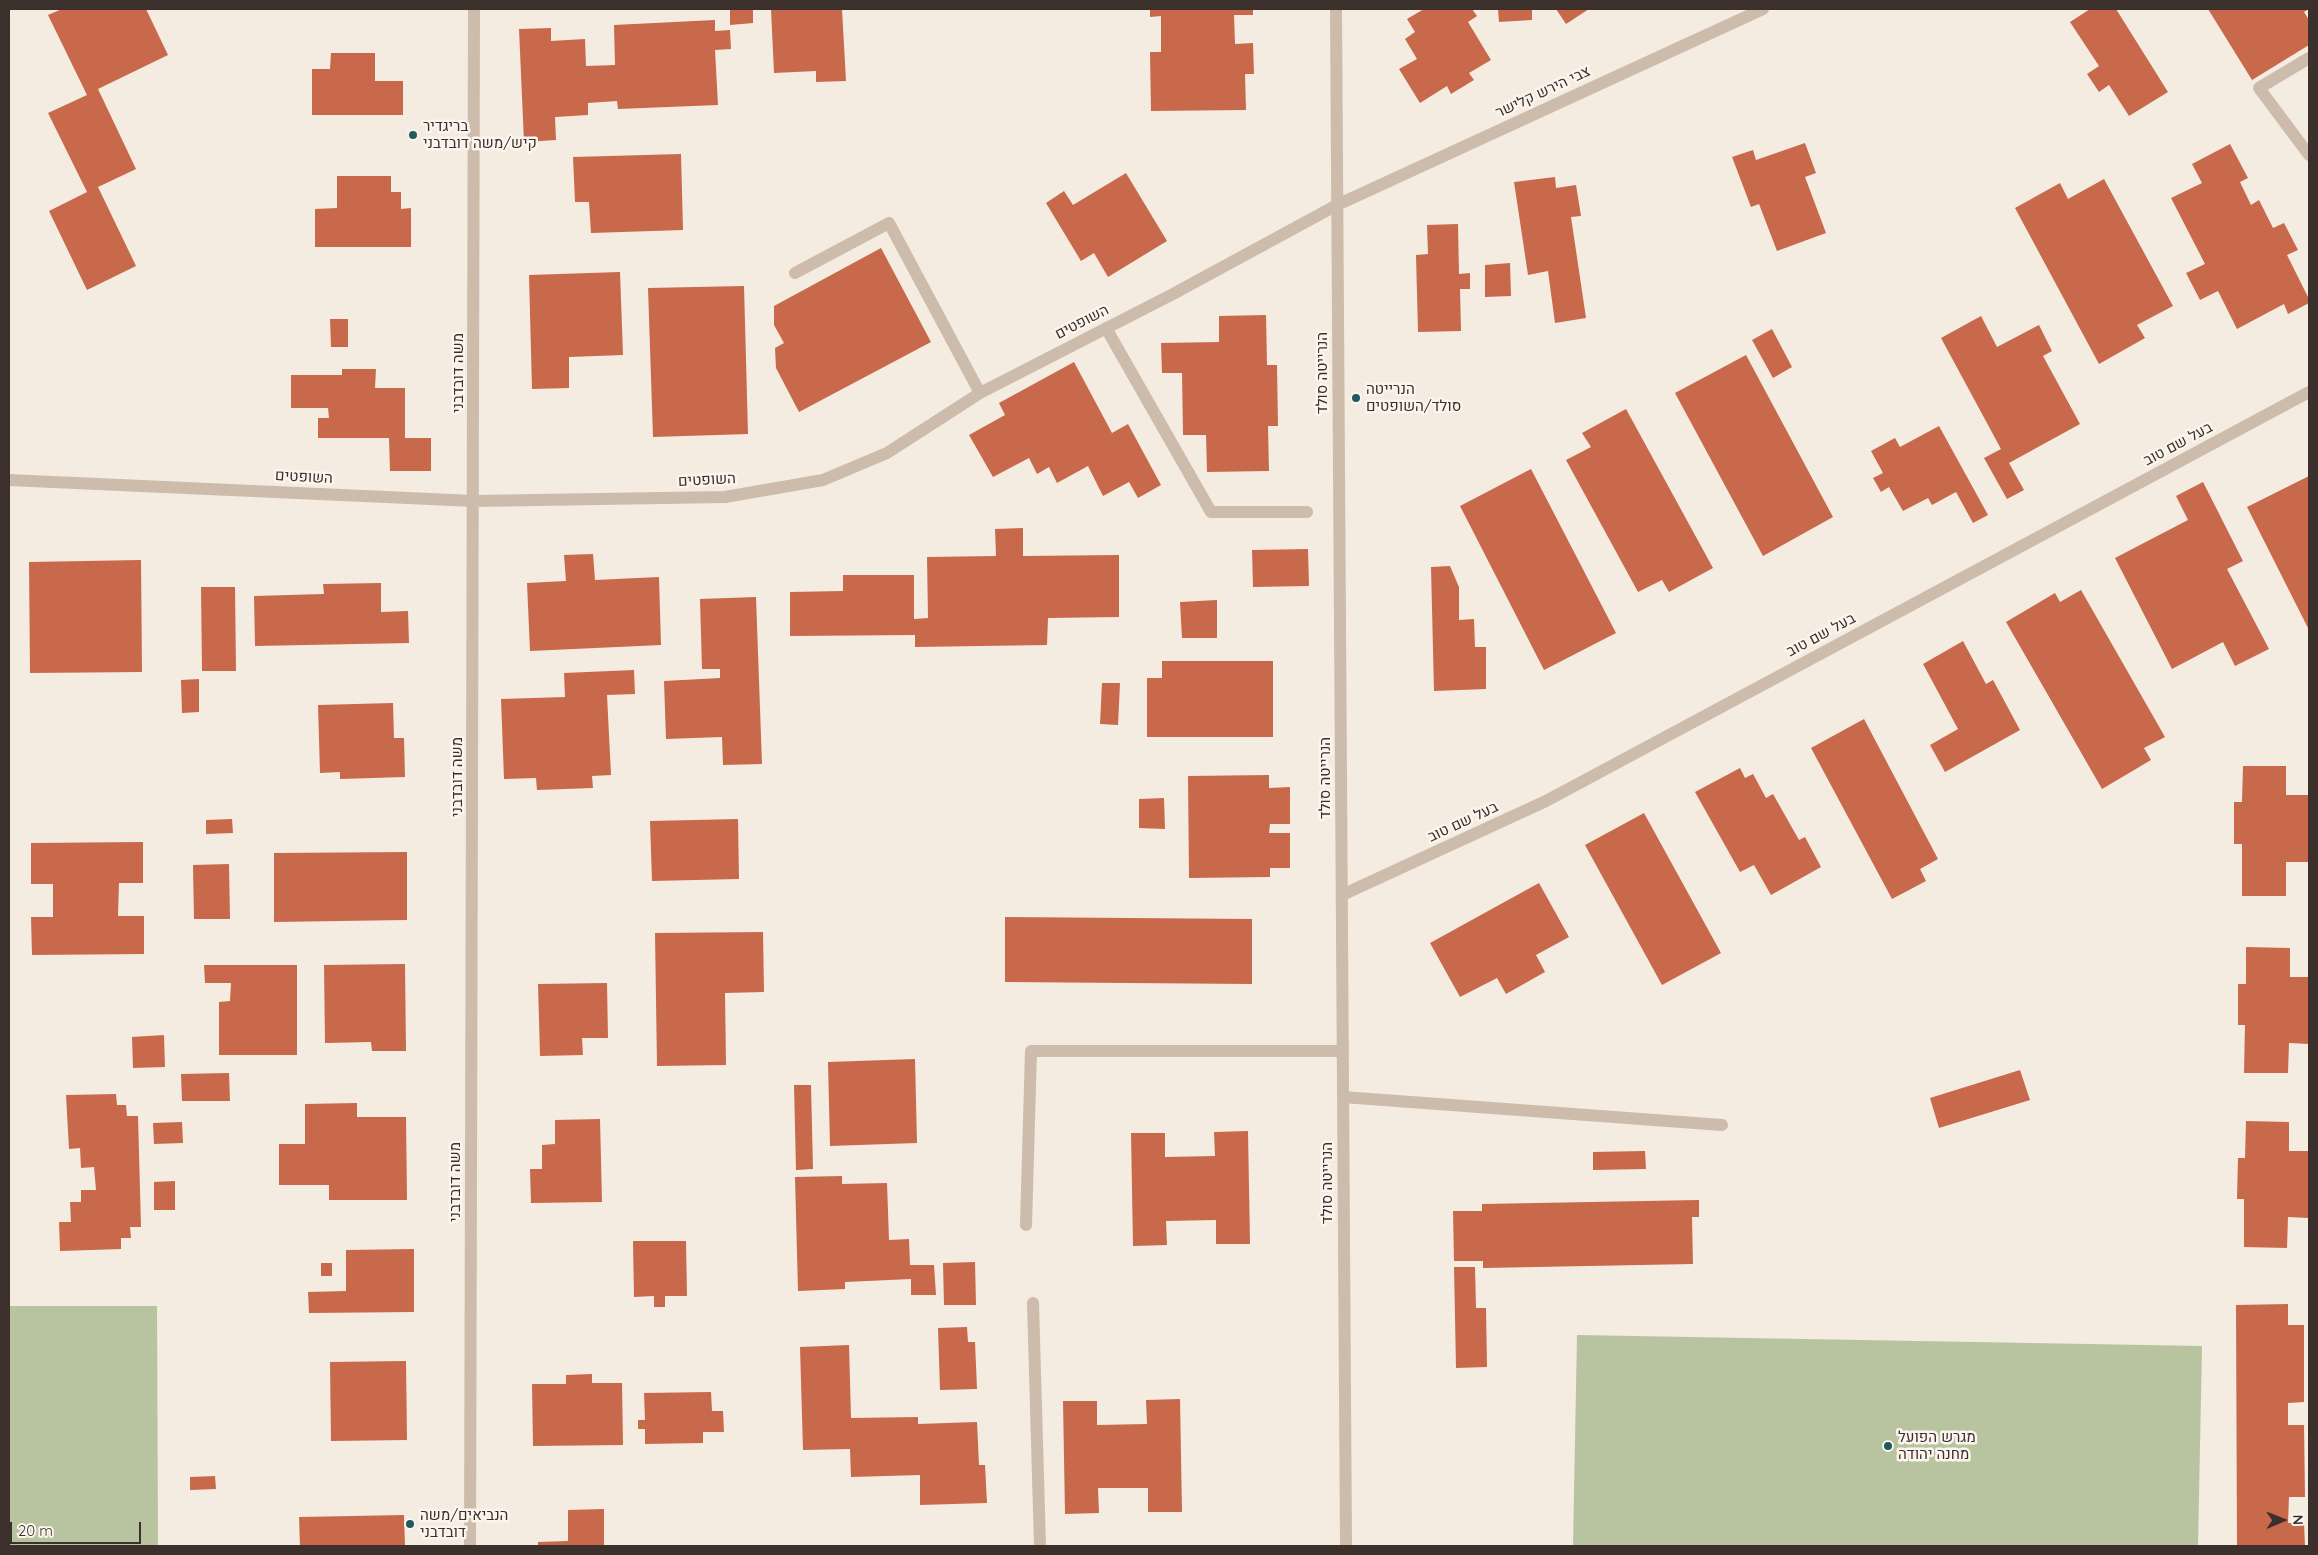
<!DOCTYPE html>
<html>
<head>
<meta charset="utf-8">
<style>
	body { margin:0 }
	#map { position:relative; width:2318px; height:1555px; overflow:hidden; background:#f4ebe1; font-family:Quicksand,sans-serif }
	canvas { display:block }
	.frame { position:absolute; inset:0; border:10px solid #3b302b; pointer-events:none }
	.north { position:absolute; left:2258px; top:1495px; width:50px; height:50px; -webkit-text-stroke:4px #fbf5ee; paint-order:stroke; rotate:89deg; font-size:14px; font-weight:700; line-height:20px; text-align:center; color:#3b302b }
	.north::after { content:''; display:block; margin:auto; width:18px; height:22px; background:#3b302b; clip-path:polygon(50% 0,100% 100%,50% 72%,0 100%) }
	.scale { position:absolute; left:10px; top:1522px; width:131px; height:22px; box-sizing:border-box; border:2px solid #3b302b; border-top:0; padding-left:6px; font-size:15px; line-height:18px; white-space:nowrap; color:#3b302b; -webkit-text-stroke:4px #fbf5ee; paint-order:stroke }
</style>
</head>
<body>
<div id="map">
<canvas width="2318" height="1555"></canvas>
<div class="frame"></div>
<div class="north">N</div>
<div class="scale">20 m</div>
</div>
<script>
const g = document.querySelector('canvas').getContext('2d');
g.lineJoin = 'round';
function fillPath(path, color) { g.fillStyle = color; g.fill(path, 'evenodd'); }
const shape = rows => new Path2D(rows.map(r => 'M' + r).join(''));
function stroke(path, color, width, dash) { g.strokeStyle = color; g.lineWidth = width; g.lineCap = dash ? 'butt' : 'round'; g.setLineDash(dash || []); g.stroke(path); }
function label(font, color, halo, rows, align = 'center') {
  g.font = font + ' Quicksand,Heebo,sans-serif'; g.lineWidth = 5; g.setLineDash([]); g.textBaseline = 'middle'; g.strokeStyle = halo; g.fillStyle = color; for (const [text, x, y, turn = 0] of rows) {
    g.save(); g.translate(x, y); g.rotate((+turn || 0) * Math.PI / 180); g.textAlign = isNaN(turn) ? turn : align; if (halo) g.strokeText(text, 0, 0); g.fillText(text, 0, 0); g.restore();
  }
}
const green = shape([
	[9,1306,157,1306,158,1546,9,1546],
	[1577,1335,2202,1346,2198,1546,1573,1546]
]);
const building = shape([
	[62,9,146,9,168,55,98,89,136,169,98,187,136,266,87,290,49,211,87,192,48,113,87,95,48,15],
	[730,9,753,9,753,23,730,25],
	[771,9,842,9,846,81,816,82,816,71,774,73],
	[1150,9,1253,9,1253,15,1234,15,1235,44,1253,43,1254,74,1245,74,1246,110,1151,111,1150,52,1161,52,1161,16,1150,17],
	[1424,9,1472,9,1477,16,1468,22,1491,60,1469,73,1474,80,1451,94,1447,86,1420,103,1399,69,1417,59,1405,39,1415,32,1407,19],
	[1498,9,1532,9,1532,20,1499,22],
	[1556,9,1589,9,1566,24],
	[2090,9,2116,9,2168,92,2129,116,2109,85,2099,92,2087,74,2099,66,2070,22],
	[2208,9,2309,9,2304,12,2309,20,2309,45,2252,80],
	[715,20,715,31,730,30,731,49,715,50,718,105,618,109,617,101,588,103,588,115,555,117,556,140,524,142,519,29,551,28,551,41,585,39,586,66,615,65,614,25],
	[331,53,375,53,375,81,403,81,403,115,312,115,312,69,330,69],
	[1805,143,1816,173,1805,177,1826,233,1777,251,1759,204,1751,207,1732,157,1753,150,1756,160],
	[2230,144,2248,178,2240,182,2251,205,2259,200,2273,228,2284,223,2298,250,2287,255,2309,299,2309,303,2288,314,2284,304,2237,329,2218,291,2200,300,2186,273,2205,264,2171,198,2202,183,2192,164],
	[681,154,683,230,591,233,589,202,575,202,573,157],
	[1126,173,1167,241,1108,277,1094,253,1081,261,1046,203,1064,191,1073,205],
	[337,176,391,176,391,192,401,192,401,209,411,208,411,247,315,247,315,209,337,208],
	[1555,177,1556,188,1576,185,1581,216,1571,217,1586,318,1555,323,1548,271,1528,275,1514,182],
	[2104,179,2173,306,2137,325,2145,338,2099,364,2015,208,2060,183,2068,199],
	[1458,224,1459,274,1470,273,1470,289,1460,289,1461,331,1418,332,1416,255,1428,254,1427,225],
	[881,248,931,342,799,412,776,368,775,348,784,343,774,325,774,306],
	[1510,263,1511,296,1485,297,1485,265],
	[620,272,623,355,569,357,569,388,532,389,529,275],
	[744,286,748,434,653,437,648,288],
	[1266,315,1267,365,1277,365,1278,426,1268,426,1269,471,1207,472,1206,435,1183,435,1182,373,1162,373,1161,343,1219,342,1219,316],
	[1981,316,1997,347,2039,325,2052,351,2043,356,2080,424,2009,463,2024,490,2007,499,1984,458,2001,449,1941,338],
	[330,319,348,319,348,347,331,347],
	[1772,329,1792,367,1773,378,1752,340],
	[1746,355,1833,517,1763,556,1675,393],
	[1074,362,1112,433,1128,424,1161,485,1138,498,1129,482,1103,496,1088,466,1057,483,1049,467,1037,474,1029,458,993,477,969,435,1005,415,999,403],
	[342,369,376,369,375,388,405,388,405,438,431,438,431,471,390,471,389,438,318,438,318,418,329,418,328,408,291,408,291,375,342,375],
	[1626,409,1713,568,1669,592,1662,580,1638,592,1566,460,1591,447,1582,433],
	[1939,426,1988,515,1973,523,1956,492,1932,505,1928,498,1903,511,1889,487,1881,492,1873,478,1883,473,1871,451,1895,438,1900,447],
	[1531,469,1616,633,1544,670,1460,506],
	[2309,476,2309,630,2247,507],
	[2203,482,2243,561,2227,569,2269,649,2235,666,2223,642,2172,669,2115,558,2188,520,2176,496],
	[1023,528,1023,556,1119,555,1119,617,1048,618,1047,645,915,647,915,635,790,636,790,592,843,591,843,575,914,575,914,619,928,618,927,557,996,556,995,529],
	[1308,549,1309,586,1253,587,1252,550],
	[593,554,595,580,659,577,661,645,530,651,527,583,566,581,564,555],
	[141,560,142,672,30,673,29,562],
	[1450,566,1459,587,1459,620,1474,619,1475,647,1486,647,1486,689,1434,691,1431,567],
	[381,583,381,612,408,611,409,643,255,646,254,596,324,594,323,584],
	[201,587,235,587,236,671,202,671],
	[2081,590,2165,737,2144,748,2151,760,2102,789,2006,622,2055,593,2060,602],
	[756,597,762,764,723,765,722,737,666,739,664,681,720,678,720,669,702,669,700,599],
	[1217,600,1217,638,1182,638,1180,602],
	[1963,641,1986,684,1993,680,2020,730,1945,772,1930,745,1958,729,1923,664],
	[1162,661,1273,661,1273,737,1147,737,1147,678,1162,678],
	[634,670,635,694,607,695,611,775,592,776,593,788,537,790,536,778,504,779,501,699,565,697,564,673],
	[199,679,199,712,182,713,181,680],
	[1102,683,1120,683,1118,725,1100,724],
	[393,703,394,738,404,738,405,777,340,779,340,772,320,773,318,705],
	[1864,719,1938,859,1920,869,1926,881,1892,899,1811,748],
	[2243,766,2286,766,2286,795,2309,795,2309,862,2286,862,2286,896,2242,896,2242,844,2234,844,2234,802,2242,802],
	[1740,768,1745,778,1753,774,1766,798,1773,794,1799,840,1805,837,1821,867,1771,895,1754,865,1740,872,1695,792],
	[1269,775,1269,788,1290,787,1290,824,1270,824,1269,833,1290,833,1290,868,1270,868,1270,877,1189,878,1188,776],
	[1164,798,1165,829,1139,828,1139,799],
	[1644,813,1721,953,1662,985,1585,845],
	[232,819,233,833,206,834,206,820],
	[738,819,739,879,652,881,650,821],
	[143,842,143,883,119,883,118,916,144,916,144,954,32,955,31,917,53,917,53,884,31,884,31,843],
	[407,852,407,920,274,922,274,853],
	[229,864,230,919,194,919,193,865],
	[1539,883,1569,937,1536,955,1545,972,1506,994,1497,978,1460,997,1430,943],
	[1005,917,1252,919,1252,984,1005,982],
	[763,932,764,992,725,993,726,1065,657,1066,655,933],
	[2246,947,2290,948,2290,977,2309,977,2309,1044,2289,1043,2288,1073,2244,1073,2245,1025,2238,1025,2238,984,2246,984],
	[405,964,406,1051,372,1051,371,1042,325,1043,324,965],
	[204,965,297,965,297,1055,219,1055,219,1002,230,1001,231,983,205,983],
	[607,983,608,1038,582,1038,583,1055,540,1056,538,984],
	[164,1035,165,1067,133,1068,132,1037],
	[915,1059,917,1143,830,1146,828,1062],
	[2020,1070,2030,1100,1939,1128,1930,1098],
	[229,1073,230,1101,182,1101,181,1074],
	[794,1085,811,1085,813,1169,796,1170],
	[116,1094,117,1105,126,1105,127,1116,138,1116,141,1227,130,1227,131,1238,121,1238,121,1249,60,1251,59,1222,71,1222,70,1202,81,1202,81,1190,96,1190,94,1167,81,1168,80,1148,69,1149,66,1095],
	[357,1103,357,1117,406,1117,407,1200,329,1200,329,1185,279,1185,279,1144,305,1144,305,1104],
	[600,1119,602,1202,531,1203,530,1169,542,1169,542,1145,555,1144,555,1120],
	[2246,1121,2289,1122,2289,1151,2309,1151,2309,1218,2288,1217,2287,1248,2244,1247,2244,1199,2237,1199,2238,1158,2245,1158],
	[182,1122,183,1143,154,1144,153,1123],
	[1248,1131,1250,1244,1216,1244,1216,1220,1166,1221,1167,1245,1133,1246,1131,1133,1165,1133,1165,1157,1215,1156,1214,1132],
	[1645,1151,1646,1169,1593,1170,1593,1152],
	[842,1176,842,1184,887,1183,889,1240,909,1239,910,1265,934,1265,936,1295,911,1295,911,1279,845,1282,845,1289,798,1291,795,1177],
	[175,1181,175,1210,154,1210,154,1182],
	[1699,1200,1699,1217,1692,1217,1693,1264,1483,1268,1483,1261,1454,1261,1453,1211,1482,1211,1482,1204],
	[633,1241,686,1241,687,1296,665,1296,665,1307,654,1307,654,1296,634,1297],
	[414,1249,414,1312,309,1313,308,1292,346,1291,346,1250],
	[975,1262,976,1305,944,1305,943,1263],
	[321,1263,332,1263,332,1276,321,1276],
	[1454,1267,1475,1267,1476,1308,1486,1308,1487,1367,1456,1368],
	[2288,1304,2288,1325,2304,1325,2304,1402,2288,1403,2288,1425,2304,1425,2305,1497,2289,1497,2288,1523,2304,1522,2305,1546,2237,1546,2236,1305],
	[967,1327,968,1342,975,1342,977,1389,940,1390,938,1328],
	[849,1345,851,1418,918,1417,918,1424,977,1422,979,1465,985,1465,987,1503,920,1505,920,1475,851,1477,850,1449,803,1450,800,1347],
	[406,1361,407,1440,331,1441,330,1362],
	[592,1374,592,1383,622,1383,623,1445,533,1446,532,1384,566,1384,566,1375],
	[711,1392,712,1411,723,1411,724,1432,703,1432,703,1443,645,1444,645,1429,638,1429,638,1420,645,1420,644,1393],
	[1180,1399,1182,1512,1148,1512,1148,1488,1098,1488,1099,1513,1065,1514,1063,1401,1097,1401,1097,1425,1147,1424,1146,1400],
	[215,1476,216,1489,190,1490,190,1477],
	[604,1509,604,1546,538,1546,538,1542,568,1541,568,1510],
	[404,1515,405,1546,300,1546,299,1517]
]);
const minor = shape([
	[1336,9,1346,1546],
	[2309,58,2259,88,2309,155],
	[795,273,889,223,980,393],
	[1106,328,1211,512,1307,512],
	[9,480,474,501,725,497,823,480,887,453,980,393,1173,294,1337,205,1763,9],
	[1342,895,1546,801,2309,392],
	[1343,1097,1722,1125],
	[1026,1225,1031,1051,1343,1051],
	[1033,1303,1040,1546],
	[470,1546,474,9]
]);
const markers = [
	[413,135,5,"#1f5a5e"],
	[1356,398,5,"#1f5a5e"],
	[1888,1446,5,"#1f5a5e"],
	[410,1524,5,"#1f5a5e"]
];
const streetNames = [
	["צבי הירש קלישר",1543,92,-25],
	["השופטים",1082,322,-27],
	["משה דובדבני",458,373,-90],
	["הנרייטה סולד",1322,373,-90],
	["בעל שם טוב",2178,444,-28],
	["השופטים",304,477,3],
	["השופטים",707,480,-3],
	["בעל שם טוב",1821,635,-28],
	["משה דובדבני",457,777,-90],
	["הנרייטה סולד",1325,778,-90],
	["בעל שם טוב",1463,822,-25],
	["משה דובדבני",455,1182,-90],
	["הנרייטה סולד",1327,1183,-90]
];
const poiNames = [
	["בריגדיר",423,126],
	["קיש/משה דובדבני",423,143],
	["הנרייטה",1366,389],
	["סולד/השופטים",1366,406],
	["מגרש הפועל",1898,1437],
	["מחנה יהודה",1898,1454],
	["הנביאים/משה",420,1515],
	["דובדבני",420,1532]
];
fillPath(green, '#b8c4a0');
fillPath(building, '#c8694b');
stroke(minor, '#cdbbac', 12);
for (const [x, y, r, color] of markers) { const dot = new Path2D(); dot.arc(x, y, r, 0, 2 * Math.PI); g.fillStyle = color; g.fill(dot); stroke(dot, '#fbf5ee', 2); }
label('15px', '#3b302b', '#fbf5ee', streetNames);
label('15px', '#3b302b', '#fbf5ee', poiNames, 'left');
</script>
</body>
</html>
